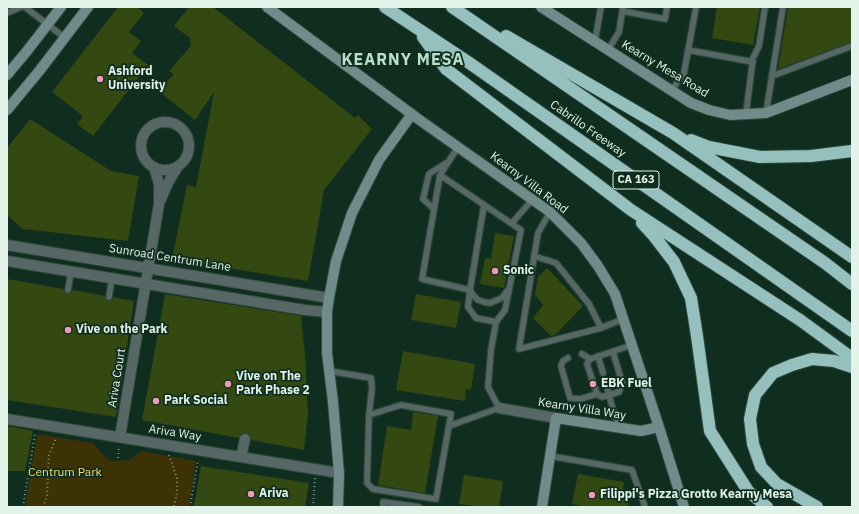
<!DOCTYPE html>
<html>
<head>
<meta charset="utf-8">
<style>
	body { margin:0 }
	#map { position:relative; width:859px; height:514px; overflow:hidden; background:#0f2e1f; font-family:"IBM Plex Sans",sans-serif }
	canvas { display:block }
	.frame { position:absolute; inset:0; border:8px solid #e2f3e9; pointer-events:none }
</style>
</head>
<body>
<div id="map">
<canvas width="859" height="514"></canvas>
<div class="frame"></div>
</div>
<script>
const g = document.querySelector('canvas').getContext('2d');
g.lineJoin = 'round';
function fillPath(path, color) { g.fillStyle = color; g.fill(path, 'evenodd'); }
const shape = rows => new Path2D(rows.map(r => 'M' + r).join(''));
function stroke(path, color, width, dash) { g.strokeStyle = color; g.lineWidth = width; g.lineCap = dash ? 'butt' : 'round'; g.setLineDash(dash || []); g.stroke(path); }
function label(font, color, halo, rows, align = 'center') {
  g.font = font + ' "IBM Plex Sans",sans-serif'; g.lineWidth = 3.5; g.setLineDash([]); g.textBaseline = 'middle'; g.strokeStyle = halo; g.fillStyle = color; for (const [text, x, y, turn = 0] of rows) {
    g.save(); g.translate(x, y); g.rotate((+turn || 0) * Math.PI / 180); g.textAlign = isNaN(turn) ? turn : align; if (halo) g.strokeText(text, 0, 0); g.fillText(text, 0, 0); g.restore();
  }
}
const green = shape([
	[37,434,93,443,105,457,112,461,129,460,141,451,196,461,189,507,25,507]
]);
const building = shape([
	[118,7,137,7,144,13,129,32,141,41,132,53,148,65,93,136,77,124,83,116,52,92],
	[189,7,213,7,355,118,358,115,372,129,324,190,308,281,172,259,187,185,196,187,214,92,195,120,158,91,174,74,169,71,191,46,190,38,174,26],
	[717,7,760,7,753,45,712,38],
	[788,7,852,7,852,42,778,69],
	[30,119,111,171,139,176,128,241,23,229,7,215,7,148],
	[495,233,514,236,504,288,480,284,485,258,491,259],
	[547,268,583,306,555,335,551,336,533,318,543,305,535,294,538,277],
	[7,279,64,289,64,292,67,294,70,294,72,290,105,296,105,299,108,301,111,301,113,297,134,301,116,417,7,400],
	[165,294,301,316,305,355,308,414,304,450,251,440,250,435,246,433,241,434,239,438,142,420],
	[416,294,461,302,456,328,411,320],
	[403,351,475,364,471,390,466,389,465,401,396,390],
	[413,412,438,416,425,493,378,485,387,426,411,430],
	[7,426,33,431,25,471,7,471],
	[201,466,309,483,305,507,194,506],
	[578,474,624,482,623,488,629,507,586,507,572,504],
	[464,475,503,481,499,507,483,507,459,504]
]);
const path = shape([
	[169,455,177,478,177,492,174,507],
	[118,458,119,447],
	[23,507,35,433],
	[43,507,47,496,49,455,56,438],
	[190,507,198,460],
	[313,507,315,478]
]);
const lane = shape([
	[25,7,65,38],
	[622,11,665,19,667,7],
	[7,13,21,7],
	[595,41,601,7],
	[608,50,619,32,623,7],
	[688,50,753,62],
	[772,76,852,46],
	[672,90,684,73,696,7],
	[766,113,783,7],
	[746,114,753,58,759,46,765,7],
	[458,147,440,175,422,279,470,290,468,307,476,318,496,322],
	[440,175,521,230,505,310,496,322,491,350,488,387,499,408,449,426],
	[484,205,470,290,473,295,478,300,484,302,490,303,502,298,508,290],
	[434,209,423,199,429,174,446,163],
	[550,212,538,233,519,349,601,328,623,319],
	[512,223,532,200],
	[534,256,556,263,589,304,601,328],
	[68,290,71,271],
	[109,297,112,278],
	[613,352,622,382,619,392,602,397,597,394,587,364,590,359,632,345],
	[582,354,590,359],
	[598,356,603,373],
	[568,358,563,361,561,366,570,398,580,399,597,394],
	[329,371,371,378,372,388,369,415,367,483,373,489,436,499,451,414,401,405,369,415],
	[607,387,614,414,621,428],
	[550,456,632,470,645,507],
	[383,507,383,502,419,507]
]);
const street = shape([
	'141 146a24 24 0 1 1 48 0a24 24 0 1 1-48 0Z',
	[161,199,168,183,178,166],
	[7,245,329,298],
	[7,261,305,310,327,312],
	[499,408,556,418],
	[7,419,339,473],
	[120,437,159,204,159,184,154,167],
	[241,457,245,439]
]);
const secondary = shape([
	[267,7,421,121,550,212,581,243,598,266,615,294,659,427,684,507],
	[541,7,691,103,709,110,730,115,766,113,852,80],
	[7,75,27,51,61,7],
	[7,110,40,70,88,7],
	[338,507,339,473,333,402,327,353,327,312,329,298,336,261,352,213,379,160,412,114],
	[542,507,556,418,641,431,659,427]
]);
const highway = shape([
	[385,7,468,62,852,331],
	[452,7,825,263,852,284],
	[506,36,673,133,852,257],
	[423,37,446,69,631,210,800,320,852,358],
	[691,140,709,147,760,157,811,156,852,151],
	[642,223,654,236,674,262,691,298,697,336,710,431,748,491,767,507],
	[817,507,777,484,761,467,753,444,750,419,755,395,773,373,792,365,812,359,834,361,852,367]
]);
const markers = [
	[100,79,4,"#f09ab5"],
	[495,271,4,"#f09ab5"],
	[68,330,4,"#f09ab5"],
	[228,384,4,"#f09ab5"],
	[593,384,4,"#f09ab5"],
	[156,401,4,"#f09ab5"],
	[251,494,4,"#f09ab5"],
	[592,495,4,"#f09ab5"]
];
const shields = [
	[636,180,46]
];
const shieldNames = [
	["CA 163",636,180]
];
const streetNames = [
	["Kearny Mesa Road",665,69,31],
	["Cabrillo Freeway",588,129,35],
	["Kearny Villa Road",529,183,37],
	["Sunroad Centrum Lane",170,258,9],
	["Ariva Court",117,378,-81],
	["Kearny Villa Way",582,409,9],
	["Ariva Way",175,433,9]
];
const poiNames = [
	["Ashford",108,72],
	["University",108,86],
	["Sonic",503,271],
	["Vive on the Park",76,330],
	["Vive on The",236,377],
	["Park Phase 2",236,391],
	["EBK Fuel",601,384],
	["Park Social",164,401],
	["Ariva",259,494],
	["Filippi's Pizza Grotto Kearny Mesa",600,495]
];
const parkNames = [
	["Centrum Park",65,473]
];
const districtNames = [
	["KEARNY MESA",403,60]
];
fillPath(green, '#3c3205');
fillPath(building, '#344811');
stroke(lane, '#2d4a3b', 8);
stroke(street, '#2d4a3b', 12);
stroke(secondary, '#2d4a3b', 12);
stroke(highway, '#2d4a3b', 14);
stroke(path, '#7d9588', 2, [1, 3]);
stroke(lane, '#566766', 5.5);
stroke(street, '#566766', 10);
stroke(secondary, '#708b8a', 10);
stroke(highway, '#95c0be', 12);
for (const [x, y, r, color] of markers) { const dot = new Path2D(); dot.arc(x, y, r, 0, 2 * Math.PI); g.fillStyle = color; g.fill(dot); stroke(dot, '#0f2e1f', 1.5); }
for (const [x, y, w] of shields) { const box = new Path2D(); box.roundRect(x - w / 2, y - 9, w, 18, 3); g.fillStyle = '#0f2e1f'; g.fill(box); stroke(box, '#e2f3e9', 1); }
label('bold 11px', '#e2f3e9', null, shieldNames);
label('12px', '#e2f3e9', '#0f2e1f', streetNames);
label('bold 12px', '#e2f3e9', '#0f2e1f', poiNames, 'left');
label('12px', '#f7dc6d', '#0f2e1f', parkNames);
g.letterSpacing = '1px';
label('bold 16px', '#bcdfcb', '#0f2e1f', districtNames);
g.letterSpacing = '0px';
</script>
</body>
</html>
